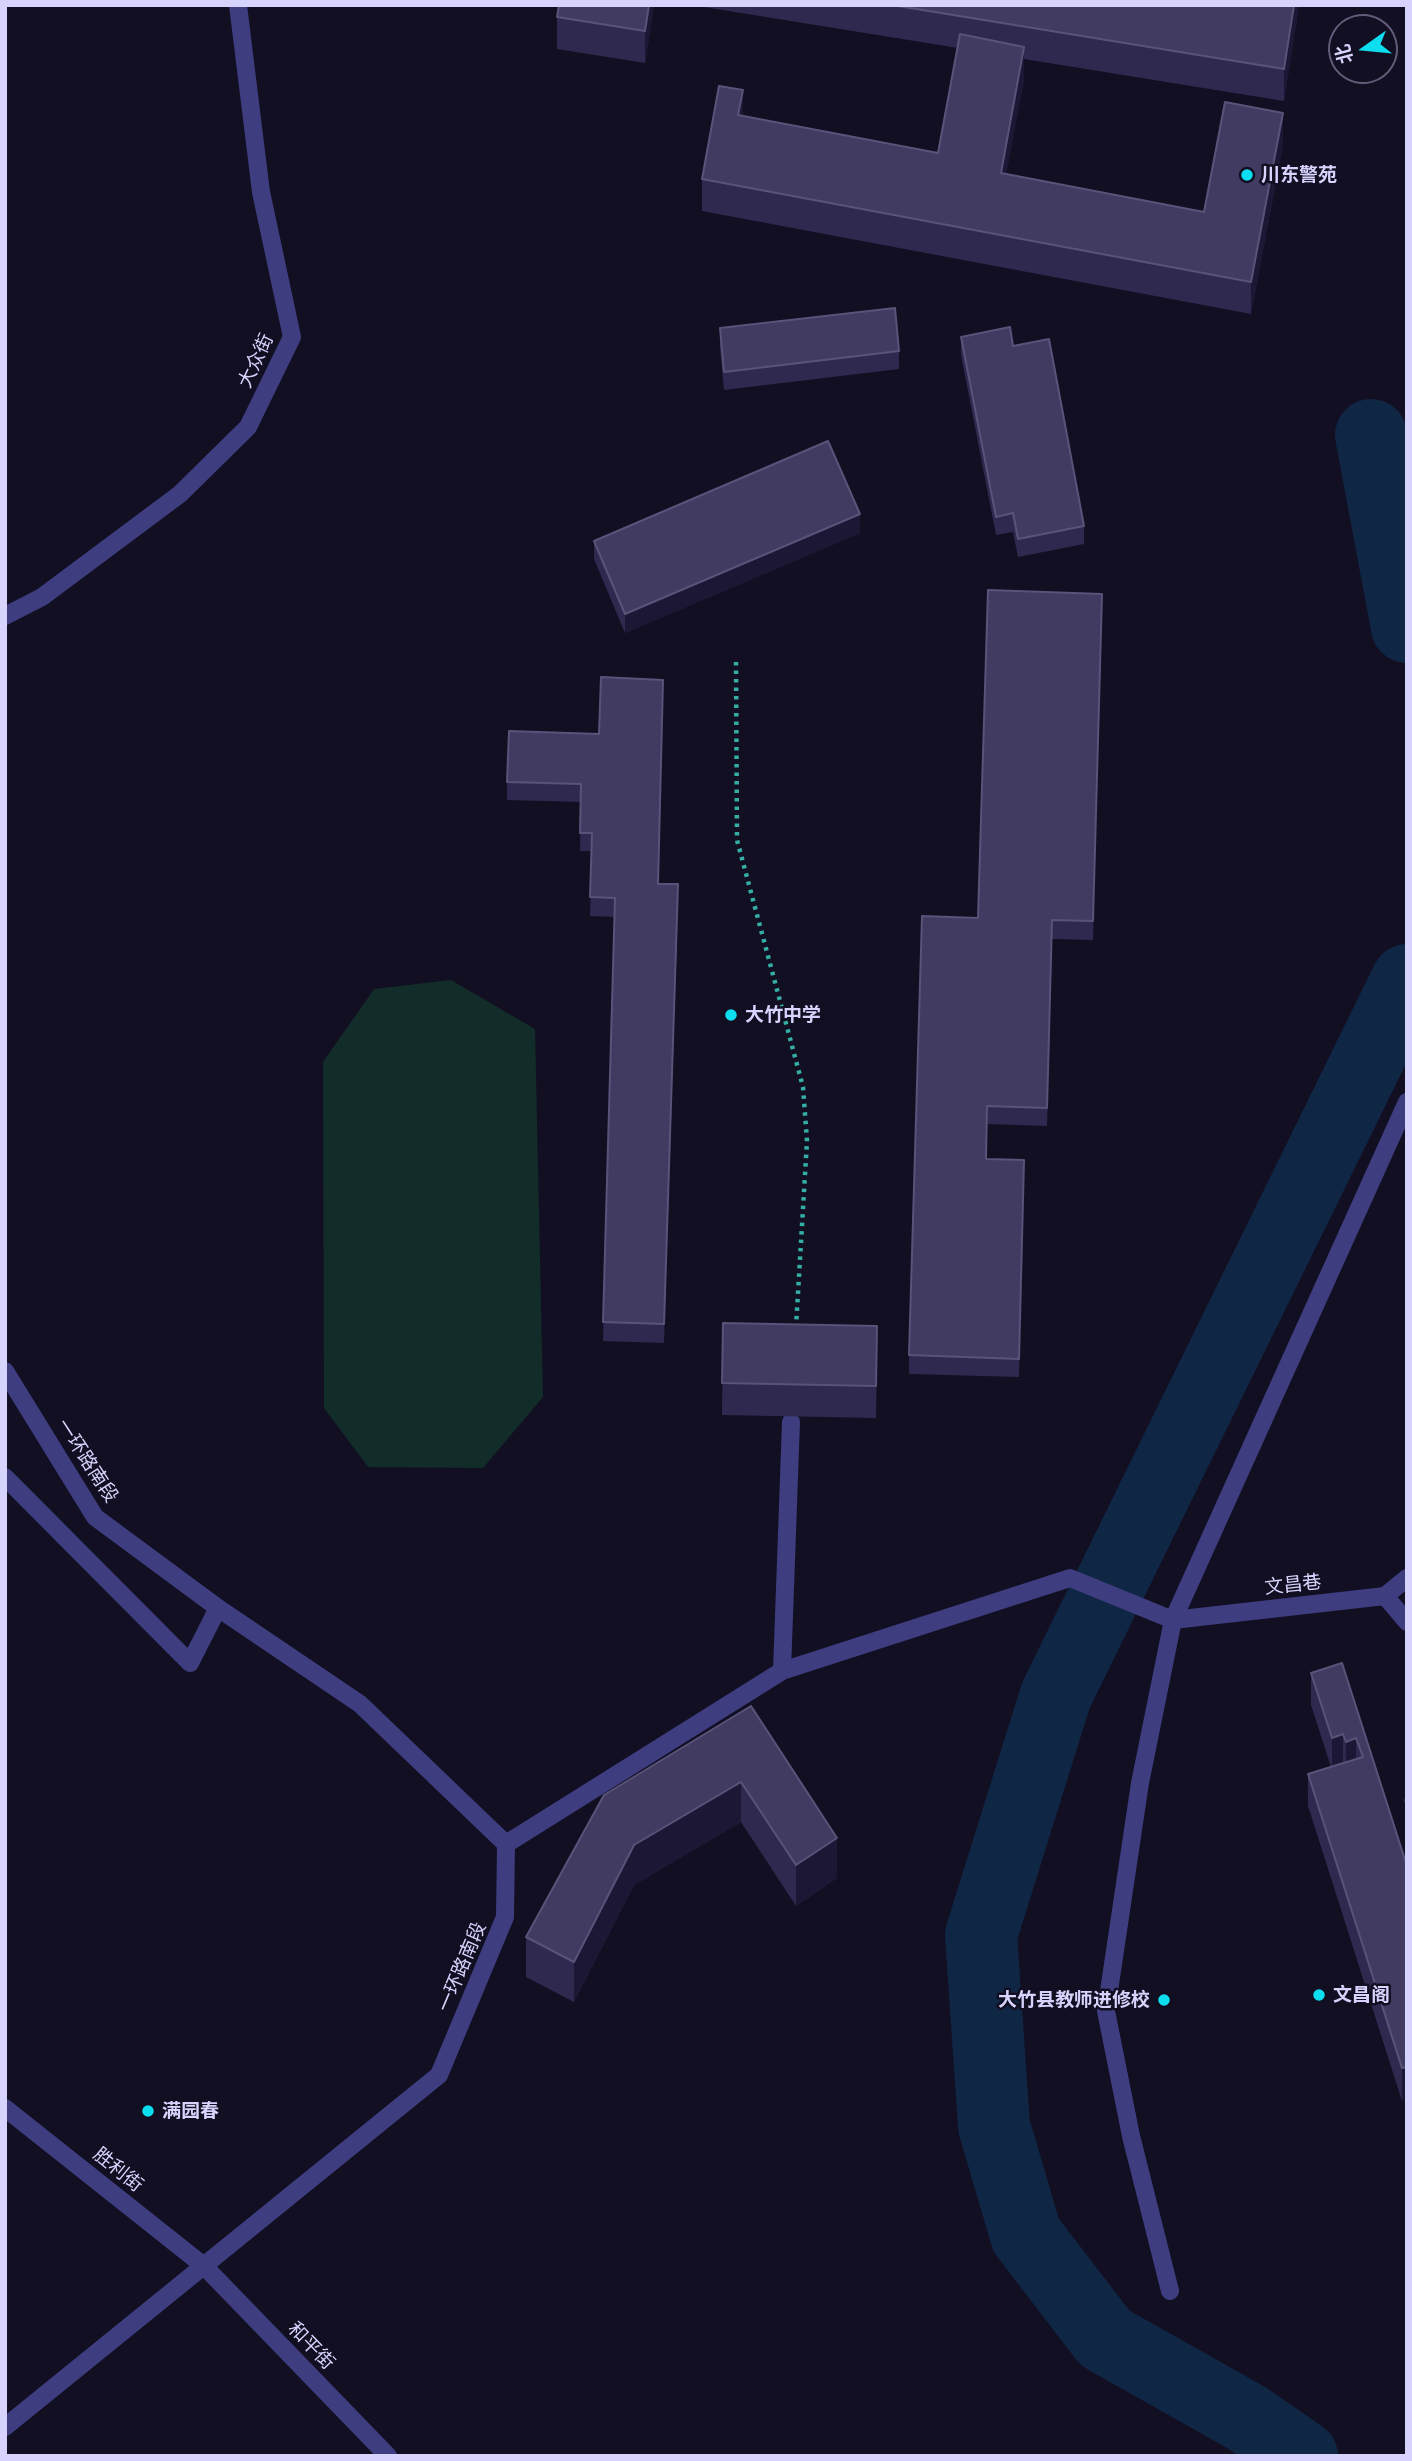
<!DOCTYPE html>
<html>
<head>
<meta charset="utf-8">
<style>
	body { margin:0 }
	#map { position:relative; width:1412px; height:2461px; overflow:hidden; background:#120f22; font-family:Inter,"Noto Sans SC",sans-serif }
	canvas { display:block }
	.frame { position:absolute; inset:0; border:7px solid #d6d3fd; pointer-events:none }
	.north { position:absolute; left:1328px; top:14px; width:70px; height:70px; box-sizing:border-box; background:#120f22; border:2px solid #605d7a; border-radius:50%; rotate:255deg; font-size:19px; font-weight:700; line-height:28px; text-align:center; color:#d6d3fd }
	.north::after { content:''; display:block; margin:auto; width:24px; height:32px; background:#0ddeef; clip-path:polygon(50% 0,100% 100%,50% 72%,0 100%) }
</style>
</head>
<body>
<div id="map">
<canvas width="1412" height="2461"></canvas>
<div class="frame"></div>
<div class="north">北</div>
</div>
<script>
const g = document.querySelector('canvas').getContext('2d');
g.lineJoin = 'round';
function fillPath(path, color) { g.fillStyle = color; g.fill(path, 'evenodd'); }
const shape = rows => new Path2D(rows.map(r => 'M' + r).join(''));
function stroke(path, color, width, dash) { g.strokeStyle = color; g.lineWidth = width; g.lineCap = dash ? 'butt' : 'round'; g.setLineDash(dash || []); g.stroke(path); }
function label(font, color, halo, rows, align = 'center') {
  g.font = font + ' Inter,"Noto Sans SC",sans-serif'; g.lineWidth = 5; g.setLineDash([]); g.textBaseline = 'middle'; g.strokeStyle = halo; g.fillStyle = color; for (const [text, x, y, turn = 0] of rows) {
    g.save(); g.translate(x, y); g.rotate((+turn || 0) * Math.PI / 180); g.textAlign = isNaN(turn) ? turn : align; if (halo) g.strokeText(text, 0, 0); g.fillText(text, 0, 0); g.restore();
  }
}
const green = shape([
	[451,980,535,1029,543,1397,483,1468,368,1467,324,1408,323,1062,374,989]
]);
const river = shape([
	[1371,435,1407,627],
	[1302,2456,1247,2418,1105,2338,1026,2235,994,2126,981,1935,1056,1695,1407,980]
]);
const path = shape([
	[736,662,737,840,803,1087,807,1141,796,1327],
	[1407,1799,1407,1807]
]);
const service = shape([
	[5,1477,190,1663,218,1608],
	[1170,2291,1131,2136,1106,2011,1140,1783,1173,1620]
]);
const minor = shape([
	[5,616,42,597,180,494,248,427,292,337,261,192,238,5],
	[1385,1596,1407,1578],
	[1173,1620,1407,1102],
	[782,1671,791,1422]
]);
const tertiary = shape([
	[5,1371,95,1517,218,1608,360,1704,506,1844,505,1917,439,2075,5,2427],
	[506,1844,782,1671,1070,1578,1173,1620,1385,1596,1407,1622],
	[5,2108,204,2266,388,2456]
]);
const wall = shape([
	[654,5,645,63,557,49,557,17],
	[704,5,1299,5,1284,101,1024,59,1024,79,1006,174,1204,212,1283,145,1251,314,702,211,702,179,743,116,938,153,958,48,704,7],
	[720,328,899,351,899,369,724,390,720,347],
	[961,337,1013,346,1084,526,1084,544,1018,557,1013,532,996,535,961,355],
	[860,533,625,633,594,559,594,541],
	[1102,594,1093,940,1052,939,1047,1126,987,1124,986,1159,1024,1178,1019,1377,909,1374,909,1355,978,918],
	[599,734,658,884,678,903,664,1343,603,1341,615,917,590,916,592,851,580,851,581,802,507,800,507,782],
	[723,1323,877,1358,876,1418,722,1415],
	[1342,1663,1407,1866,1402,2101,1308,1806,1308,1774,1331,1767,1311,1705,1311,1673],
	[751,1706,837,1878,796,1906,741,1822,634,1885,574,2002,526,1977,526,1937]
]);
const shadedWall = shape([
	[649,5,654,5,645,63,645,31],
	[1294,5,1299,5,1284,101,1284,69],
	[1024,47,1024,79,1001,205,1001,173],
	[743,90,743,123,738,115],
	[1283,113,1283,145,1251,314,1251,282],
	[860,514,860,533,625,633,625,614],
	[678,884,678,903,664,1343,664,1324],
	[1343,1734,1343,1766,1332,1770,1332,1738],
	[1356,1738,1356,1770,1346,1774,1346,1742],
	[741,1782,741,1822,634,1885,574,2002,574,1962,634,1845],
	[837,1838,837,1878,796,1906,796,1865],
	[1407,2067,1407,2099,1402,2101,1402,2068]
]);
const building = shape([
	[559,5,649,5,645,31,557,17,559,5],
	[892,5,1294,5,1284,69,892,5],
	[960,34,1024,47,1001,173,1204,212,1225,102,1283,113,1251,282,702,179,719,86,743,90,738,115,938,153,960,34],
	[895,308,899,351,724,372,720,328,895,308],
	[1010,327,1013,346,1049,339,1084,526,1018,539,1013,513,996,517,961,337,1010,327],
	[828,441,860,514,625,614,594,541,828,441],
	[988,590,1102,594,1093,921,1052,920,1047,1108,987,1106,986,1159,1024,1160,1019,1359,909,1355,922,916,978,918,988,590],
	[601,677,663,680,658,884,678,884,664,1324,603,1322,615,898,590,897,592,833,580,833,581,784,507,782,509,731,599,734,601,677],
	[723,1323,877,1326,876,1386,722,1383,723,1323],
	[1342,1663,1407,1866,1407,2067,1402,2068,1308,1774,1363,1757,1356,1738,1346,1742,1343,1734,1332,1738,1311,1673,1342,1663],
	[751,1706,837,1838,796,1865,741,1782,634,1845,574,1962,526,1937,604,1795,751,1706]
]);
const markers = [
	[1247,175,7,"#0ddeef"],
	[731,1015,7,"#0ddeef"],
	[1319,1995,7,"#0ddeef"],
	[1164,2000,7,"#0ddeef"],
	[148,2111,7,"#0ddeef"]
];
const poiNames = [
	["川东警苑",1261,175],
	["大竹中学",745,1015],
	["文昌阁",1333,1995],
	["大竹县教师进修校",1150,2000,"right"],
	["满园春",162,2111]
];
const streetNames = [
	["大众街",256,361,-65],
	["一环路南段",87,1461,57],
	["文昌巷",1293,1585,-6],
	["一环路南段",462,1967,-67],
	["胜利街",118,2170,39],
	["和平街",311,2346,46]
];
fillPath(green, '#122c2a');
stroke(river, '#102645', 72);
stroke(path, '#35aea4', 4.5, [3.5, 5]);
stroke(service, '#3d3d7f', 18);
stroke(minor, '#3d3d7f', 18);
stroke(tertiary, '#3d3d7f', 18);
fillPath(wall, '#30294f');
fillPath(shadedWall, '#1c1735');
fillPath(building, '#413b62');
stroke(building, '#59537a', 2);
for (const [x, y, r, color] of markers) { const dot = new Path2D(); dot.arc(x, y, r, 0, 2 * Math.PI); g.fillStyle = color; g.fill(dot); stroke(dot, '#120f22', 2.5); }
label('bold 19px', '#d6d3fd', '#120f22', poiNames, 'left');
label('19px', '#d6d3fd', '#120f22', streetNames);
</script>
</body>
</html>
